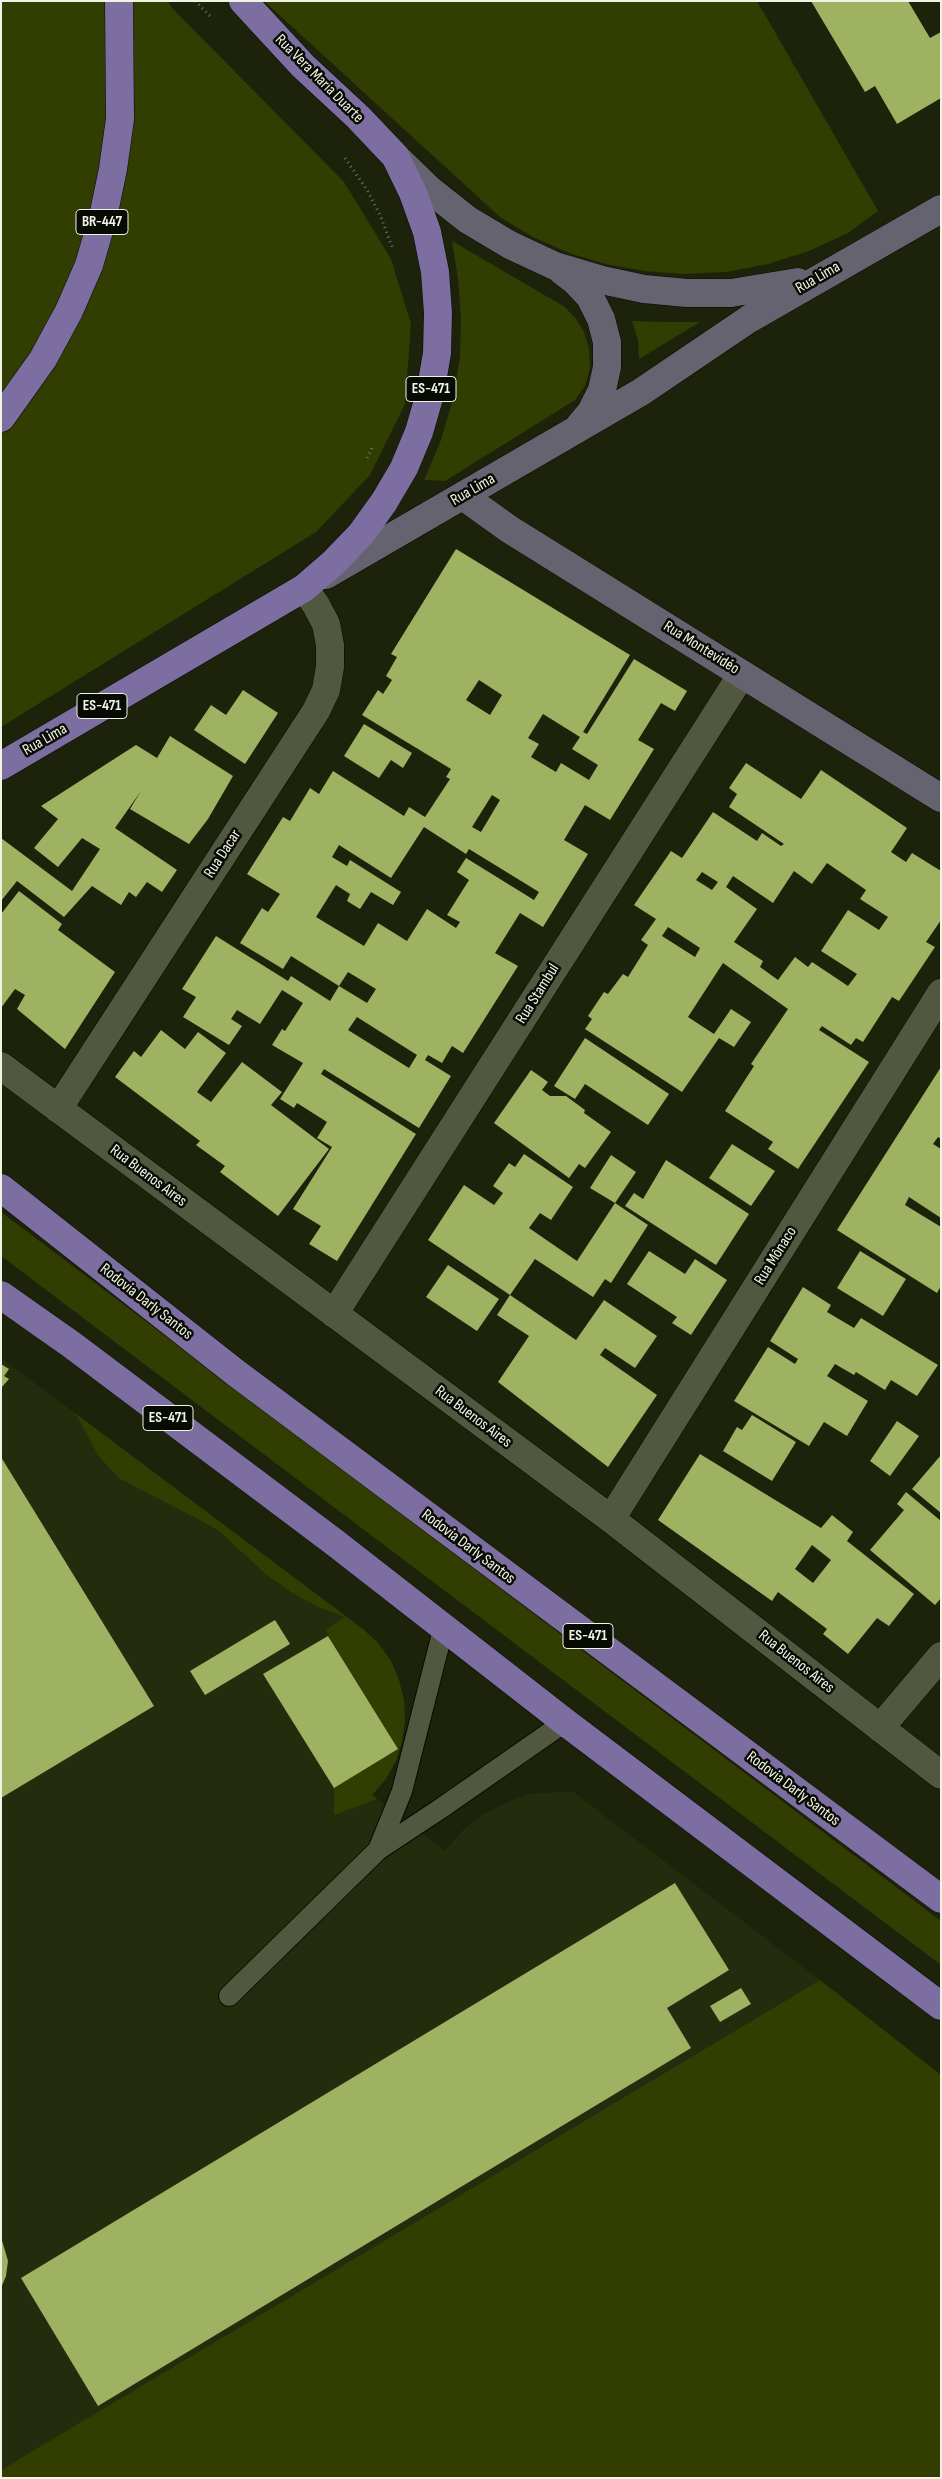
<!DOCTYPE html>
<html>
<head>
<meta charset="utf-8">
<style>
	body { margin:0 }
	#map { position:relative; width:942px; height:2479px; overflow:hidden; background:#1d230b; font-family:"Sofia Sans Condensed",sans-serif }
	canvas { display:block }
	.frame { position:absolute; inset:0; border:2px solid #f0f4e5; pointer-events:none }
</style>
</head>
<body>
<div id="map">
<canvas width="942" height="2479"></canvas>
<div class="frame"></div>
</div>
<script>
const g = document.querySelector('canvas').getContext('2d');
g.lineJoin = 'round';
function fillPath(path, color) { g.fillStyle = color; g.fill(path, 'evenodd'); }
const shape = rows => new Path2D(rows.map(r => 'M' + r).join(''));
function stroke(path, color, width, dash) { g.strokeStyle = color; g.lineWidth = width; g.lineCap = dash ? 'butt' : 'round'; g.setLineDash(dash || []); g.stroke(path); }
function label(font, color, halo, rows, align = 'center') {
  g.font = font + ' "Sofia Sans Condensed",sans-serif'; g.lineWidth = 5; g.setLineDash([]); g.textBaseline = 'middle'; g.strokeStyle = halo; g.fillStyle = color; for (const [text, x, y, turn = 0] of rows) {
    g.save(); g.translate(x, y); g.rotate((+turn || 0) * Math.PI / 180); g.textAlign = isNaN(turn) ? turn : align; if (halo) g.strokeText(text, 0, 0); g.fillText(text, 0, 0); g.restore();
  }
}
const built = shape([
	[1,1358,75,1413,99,1457,120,1479,209,1525,318,1607,346,1617,363,1629,378,1643,391,1661,399,1680,404,1700,405,1720,402,1742,396,1761,386,1779,372,1795,445,1851,463,1830,485,1813,510,1801,530,1794,572,1791,820,1980,1,2470]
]);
const green = shape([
	[1,1,168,1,172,8,344,182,391,259,411,324,405,404,370,475,316,532,1,727],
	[264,1,757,1,878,211,848,233,809,251,768,264,726,272,683,274,644,271,606,264,569,253,533,237,500,217],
	[452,241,565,307,576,319,584,332,589,349,590,368,585,386,575,400,445,481,424,480,441,440,453,399,460,357,461,318,458,279],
	[632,321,664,322,700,322,639,359,638,340],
	[1,1212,941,1921,941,1965,1,1256],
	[75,1413,363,1629,378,1643,391,1661,399,1680,404,1700,405,1720,402,1742,396,1761,386,1779,372,1795,377,1799,334,1815,334,1788,398,1749,325,1630,345,1617,318,1607,291,1592,267,1575,220,1532,209,1525,120,1479,99,1457],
	[820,1980,941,2075,941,2478,1,2478,1,2470]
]);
const building = shape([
	[811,1,908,1,930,38,941,32,941,98,897,124,875,86,865,92],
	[456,549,630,655,583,732,587,734,634,659,687,691,675,711,661,703,638,740,654,749,610,820,585,805,564,840,588,854,543,927,520,913,495,953,518,966,463,1053,452,1046,442,1063,428,1055,425,1060,451,1076,419,1128,324,1069,321,1074,416,1134,337,1261,309,1244,321,1226,293,1209,332,1147,317,1138,327,1122,297,1103,294,1108,280,1099,303,1063,272,1045,282,1029,285,1031,303,1003,282,990,260,1024,237,1010,231,1019,242,1026,229,1045,183,1017,196,997,182,989,216,936,288,981,291,976,330,1001,339,986,367,1003,376,989,348,972,339,986,291,956,283,969,240,943,262,908,268,912,280,894,247,874,283,817,290,821,310,788,319,794,333,771,404,816,409,807,425,817,450,779,446,777,451,769,362,715,378,690,383,694,392,680,386,676,397,657,391,654],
	[479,680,502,695,490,715,466,700],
	[543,714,580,737,572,749,598,765,589,780,561,763,556,772,531,757,539,744,528,738],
	[492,795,500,800,481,832,472,827],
	[424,827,466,854,469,849,539,892,534,900,466,858,457,872,469,880,447,915,460,922,456,928,427,909,407,941,378,923,364,946,316,917,336,885,350,894,347,901,360,909,371,892,393,905,401,892,350,860,347,866,332,857,339,845,391,878],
	[357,1017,417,1055,409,1068,348,1030],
	[243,690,278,713,245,764,194,730,211,705,226,715],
	[364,724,412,753,403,768,391,760,379,778,344,756],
	[170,736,233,776,208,819,189,844,130,809,141,791,115,828,177,870,162,892,147,882,136,897,129,892,121,905,92,886,64,917,17,881,1,901,1,838,72,891,100,849,82,838,58,867,34,848,58,819,41,806,136,745,157,758],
	[746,763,801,799,821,770,907,828,891,852,906,862,912,853,941,871,941,920,926,942,935,947,899,1001,892,997,863,1042,856,1038,851,1045,822,1026,819,1030,869,1062,798,1169,768,1149,773,1142,725,1111,754,1066,751,1064,788,1009,723,963,688,1017,714,1034,731,1009,751,1022,734,1047,719,1038,682,1092,585,1029,592,1019,588,1016,604,992,608,994,623,974,628,977,648,945,641,940,656,919,634,905,671,851,682,858,713,812,757,841,762,833,781,846,784,844,729,807,737,794,729,788],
	[827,863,866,890,860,899,888,917,879,930,848,910,821,951,857,974,848,986,812,962,808,967,795,957,778,980,760,967,763,961,734,942,757,909,726,887,733,876,773,903,794,871,812,884],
	[702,872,718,882,712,890,696,880],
	[668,927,700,948,695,957,662,936],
	[19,891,62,924,58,930,115,972,65,1049,17,1009,25,995,15,989,1,1008,1,914],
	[161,1030,185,1049,198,1032,226,1053,197,1092,211,1102,242,1062,282,1092,271,1105,329,1149,278,1216,220,1172,225,1166,196,1145,200,1141,115,1077,134,1051,141,1057],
	[585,1038,669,1094,648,1125,585,1084,575,1099,554,1086],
	[941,1067,941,1139,938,1137,933,1144,941,1149,941,1218,909,1197,905,1205,941,1227,941,1286,937,1293,837,1230],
	[531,1070,548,1082,542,1090,550,1096,566,1096,585,1110,584,1113,611,1132,585,1168,579,1164,569,1178,494,1123],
	[732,1144,775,1171,751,1206,709,1178],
	[524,1154,573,1187,551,1220,540,1213,529,1228,577,1261,615,1203,590,1188,611,1155,636,1172,615,1203,648,1225,611,1283,605,1279,593,1297,535,1259,510,1295,428,1240,464,1185,494,1205,503,1193,493,1186,509,1163,515,1167],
	[666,1160,749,1214,716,1265,625,1206,634,1193,643,1199],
	[649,1251,685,1274,695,1259,727,1280,691,1335,672,1323,677,1317,627,1284],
	[860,1251,906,1279,883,1316,837,1288],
	[448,1265,499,1299,477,1331,426,1297],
	[803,1287,831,1305,827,1312,854,1328,861,1318,938,1365,917,1396,891,1380,885,1390,856,1372,854,1375,835,1364,827,1376,868,1401,847,1436,824,1422,809,1446,734,1401,768,1347,795,1364,798,1359,770,1341],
	[510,1295,576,1340,604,1300,657,1336,635,1368,605,1348,600,1355,657,1395,608,1467,498,1382,529,1336,497,1315],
	[1,1364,9,1369,4,1376,9,1379,1,1388],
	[752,1415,796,1442,772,1481,723,1451,737,1427,742,1430],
	[897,1421,919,1436,890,1476,870,1461],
	[700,1454,821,1528,832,1515,853,1532,847,1541,914,1594,889,1626,877,1618,848,1654,823,1634,827,1629,778,1592,772,1601,658,1520],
	[812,1545,831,1560,813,1583,795,1569],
	[941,1455,941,1513,912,1489],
	[1,1457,154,1706,1,1798],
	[906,1492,941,1521,941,1598,935,1605,870,1550,904,1510,897,1504],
	[275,1620,290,1644,205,1695,190,1671],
	[328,1636,398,1749,334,1788,263,1674],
	[675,1883,729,1970,667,2008,691,2048,98,2406,21,2278],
	[741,1988,751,2004,720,2022,710,2006],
	[1,2237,8,2261,6,2276,1,2288]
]);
const path = shape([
	[195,1,210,16],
	[345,158,367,190,381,217,392,247],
	[367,458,373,446]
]);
const lane = shape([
	[378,1850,440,1809,565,1722],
	[229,1996,378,1850,402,1791,444,1626]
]);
const street = shape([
	[1,1066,611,1519,941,1775],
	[58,1109,316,711,326,690,330,667,330,645,326,624,316,605,304,588],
	[334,1314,742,674],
	[611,1519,941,993],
	[880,1728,941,1656]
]);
const secondary = shape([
	[397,158,430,190,468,220,510,245,555,266,602,280,644,289,687,293,731,293,798,282],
	[562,271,574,280,590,297,601,319,607,342,607,367,602,390,591,412,580,425],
	[463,496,509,529,941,798],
	[326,575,641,392,749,319,941,209]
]);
const primary = shape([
	[1,418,43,359,69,311,89,265,103,217,113,169,120,119,119,1],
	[1,766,304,588,334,562,361,534,384,502,404,468,419,432,430,394,437,353,438,313,435,272,427,232,413,193,395,156,358,117,303,66,243,1],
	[1,1188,236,1373,941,1899],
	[1,1295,72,1345,334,1542,565,1722,941,2006]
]);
const shields = [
	[102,222,52],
	[431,389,50],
	[102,706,50],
	[168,1418,50],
	[588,1636,50]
];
const shieldNames = [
	["BR-447",102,222],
	["ES-471",431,389],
	["ES-471",102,706],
	["ES-471",168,1418],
	["ES-471",588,1636]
];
const streetNames = [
	["Rua Vera Maria Duarte",319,79,45],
	["Rua Lima",818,278,-30],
	["Rua Lima",473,490,-30],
	["Rua Montevidéo",701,648,32],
	["Rua Lima",45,740,-30],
	["Rua Dacar",223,854,-57],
	["Rua Stambul",538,994,-58],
	["Rua Buenos Aires",148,1176,37],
	["Rua Mônaco",776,1256,-58],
	["Rodovia Darly Santos",146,1302,38],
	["Rua Buenos Aires",473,1417,37],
	["Rodovia Darly Santos",468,1547,37],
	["Rua Buenos Aires",796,1662,38],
	["Rodovia Darly Santos",793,1789,37]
];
fillPath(built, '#252c0d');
fillPath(green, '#323d02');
fillPath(building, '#9fb261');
stroke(lane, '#080c00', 22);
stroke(street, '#080c00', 29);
stroke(secondary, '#080c00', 29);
stroke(primary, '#080c00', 29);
stroke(path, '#707561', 3, [1, 4]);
stroke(lane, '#51583f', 20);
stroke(street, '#51583f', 28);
stroke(secondary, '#666370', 28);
stroke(primary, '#7c6ea0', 28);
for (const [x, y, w] of shields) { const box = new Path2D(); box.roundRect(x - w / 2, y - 12.5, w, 25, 4); g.fillStyle = '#080b03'; g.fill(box); stroke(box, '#f0f4e5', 1); }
label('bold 15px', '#f0f4e5', null, shieldNames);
label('16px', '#f0f4e5', '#080b03', streetNames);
</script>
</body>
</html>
